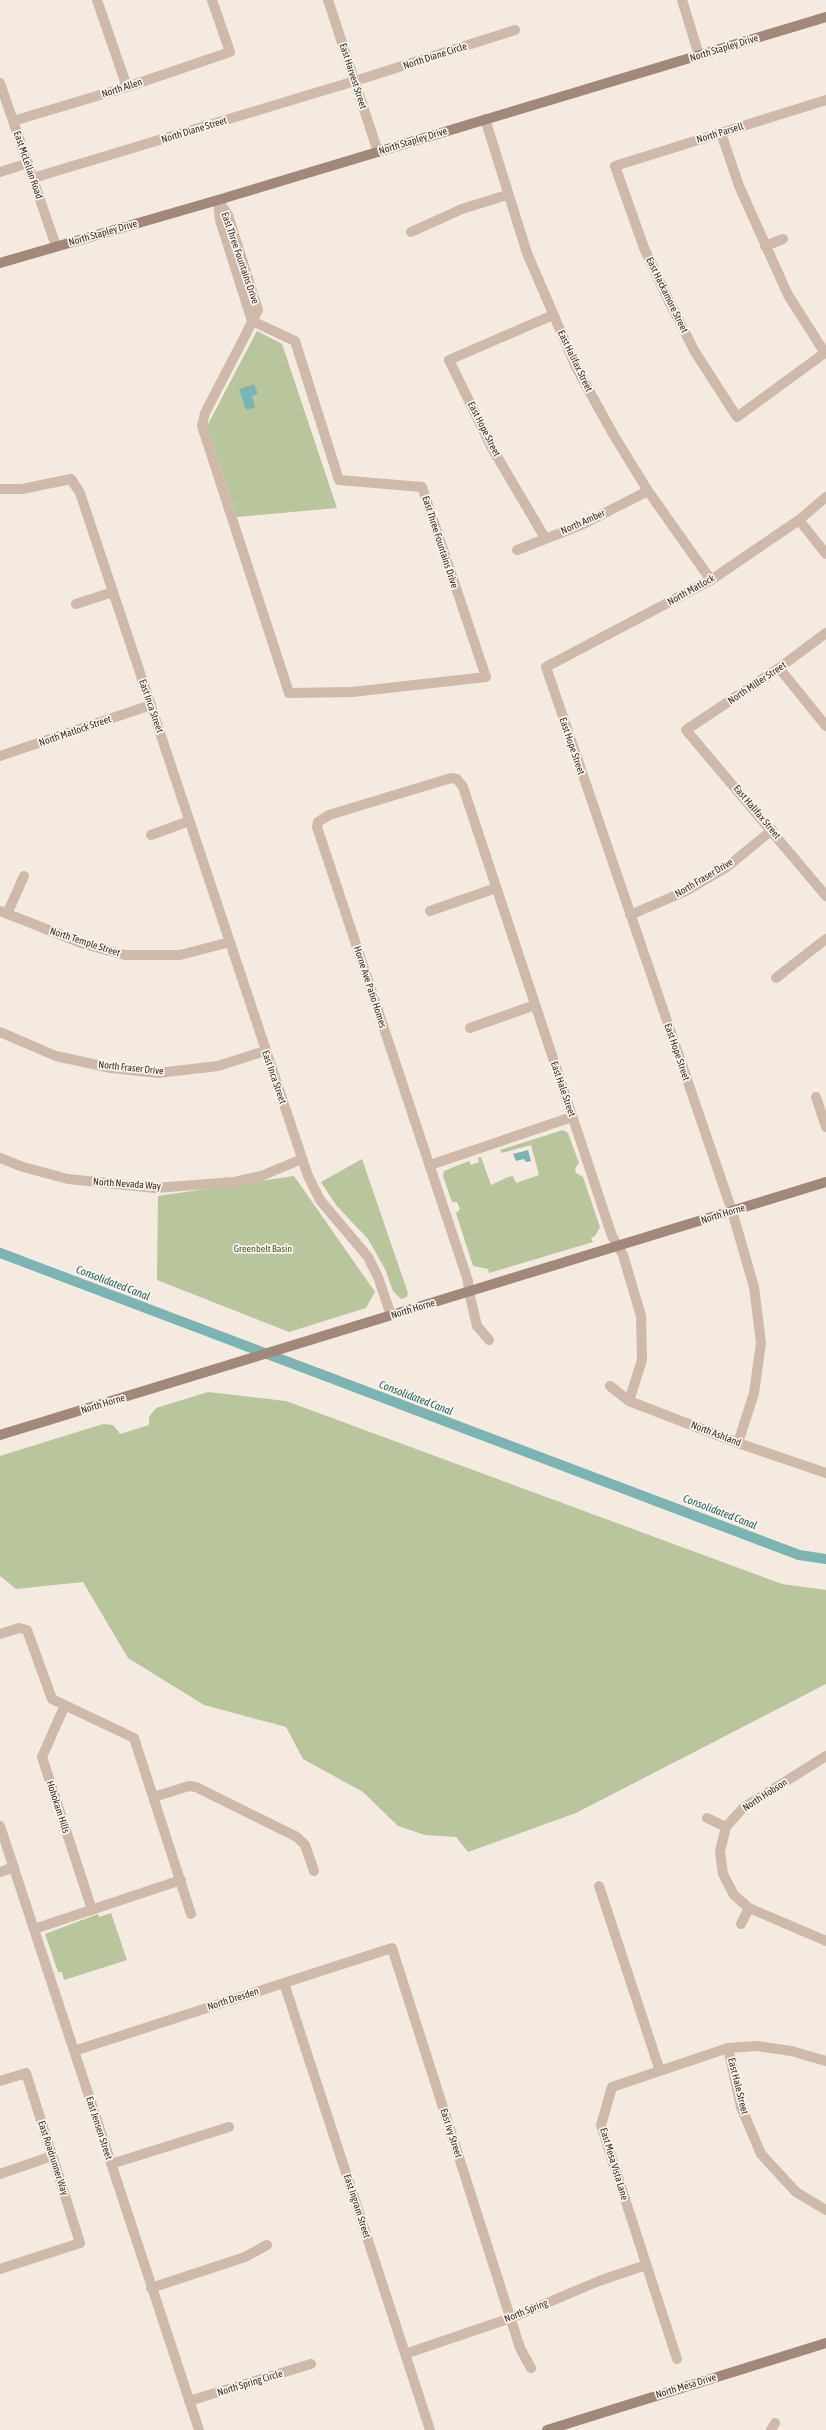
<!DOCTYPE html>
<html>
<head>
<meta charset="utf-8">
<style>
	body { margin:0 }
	canvas { display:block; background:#f4eadf }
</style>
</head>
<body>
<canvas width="826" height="2430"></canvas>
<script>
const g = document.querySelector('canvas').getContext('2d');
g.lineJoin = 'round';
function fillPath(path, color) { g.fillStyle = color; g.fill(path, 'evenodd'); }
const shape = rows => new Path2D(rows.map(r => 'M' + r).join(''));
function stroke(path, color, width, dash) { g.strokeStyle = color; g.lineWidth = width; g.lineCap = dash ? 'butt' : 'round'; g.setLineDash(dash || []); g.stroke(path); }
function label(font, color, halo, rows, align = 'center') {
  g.font = font + ' "Asap Condensed",sans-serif'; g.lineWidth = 3.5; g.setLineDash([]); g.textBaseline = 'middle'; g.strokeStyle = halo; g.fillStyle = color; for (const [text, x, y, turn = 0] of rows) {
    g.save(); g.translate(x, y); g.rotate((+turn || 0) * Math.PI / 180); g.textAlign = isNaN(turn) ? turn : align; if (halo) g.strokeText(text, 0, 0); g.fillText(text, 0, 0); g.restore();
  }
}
const green = shape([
	[257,331,282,344,337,508,237,517,207,426],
	[563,1130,568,1133,579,1163,575,1169,576,1173,583,1177,600,1227,595,1236,591,1238,593,1242,489,1273,488,1269,473,1266,456,1213,460,1209,457,1202,452,1202,443,1176,444,1171,469,1161,471,1165,479,1162,478,1158,481,1157,491,1185,508,1177,513,1176,516,1183,539,1175,531,1145,502,1153,500,1150],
	[362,1159,408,1293,407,1297,401,1299,393,1291,385,1269,368,1239,336,1205,321,1182],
	[294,1176,375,1292,366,1308,289,1332,157,1280,158,1196],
	[208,1392,286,1401,782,1584,826,1590,826,1684,576,1813,468,1852,456,1837,425,1835,398,1826,363,1792,303,1759,286,1727,204,1705,128,1658,83,1582,16,1589,0,1576,0,1456,103,1424,113,1425,120,1434,149,1425,149,1417,156,1408],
	[111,1913,127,1960,64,1980,62,1972,58,1972,45,1934,98,1914,99,1917]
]);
const water = shape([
	[254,384,258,394,252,396,255,407,246,410,239,389],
	[528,1150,531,1161,526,1162,524,1159,516,1161,513,1154]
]);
const canal = shape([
	[0,1253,799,1555,826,1559]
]);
const street = shape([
	[97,0,127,87],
	[328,0,378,152],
	[682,0,699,55],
	[0,83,56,246],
	[826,100,615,166,644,248,669,301,695,352,737,417,826,352],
	[485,119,527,253,576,367,613,434,648,491,711,580],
	[13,121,127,87,230,52,212,0],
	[721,133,739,186,788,295,825,353],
	[0,172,28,163],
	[33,178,355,81,515,30],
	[218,200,220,220,252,321,295,341,339,480,422,487,486,677,352,692,289,693,202,426,205,413,247,332,252,321,258,310,228,215,218,200],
	[411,232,462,209,507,195],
	[765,246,783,239],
	[0,489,22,489,71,479,80,493,308,1176,320,1200,368,1257,378,1277,391,1315],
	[799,520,826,554],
	[545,538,492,448,449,360,553,315],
	[517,550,581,525,648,491],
	[76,604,113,592],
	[826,633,779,668,686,730,826,896],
	[779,668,826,726],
	[0,756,151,705],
	[151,835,189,821],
	[0,911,84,944,125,955,180,955,230,942],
	[430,911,496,888],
	[7,914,24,876],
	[630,915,686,891,727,867,772,830],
	[776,978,826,939],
	[470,1028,535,1005],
	[0,1032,56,1056,111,1068,158,1073,218,1066,265,1051],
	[816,1097,826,1127],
	[0,1158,23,1167,68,1179,155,1188,234,1182,261,1176,302,1159],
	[430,1165,572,1117],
	[489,1340,477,1326,469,1292,468,1281,317,827,318,822,329,815,451,778,457,779,463,787,612,1236,623,1255,641,1316,642,1360,629,1401],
	[610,1386,629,1401,738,1443,826,1473],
	[738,1443,754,1393,761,1343,754,1287,732,1211,546,667,711,580,799,520,826,497],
	[0,1634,19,1628,27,1630,52,1699,134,1738,191,1914],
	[65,1705,42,1757,92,1910],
	[826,1756,743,1808,726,1827,720,1851,723,1874,734,1895,749,1908,826,1941],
	[154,1797,189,1786,196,1787,297,1837,305,1845,314,1871],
	[707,1818,726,1827],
	[0,1826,199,2430],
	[0,1872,14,1867],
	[599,1886,660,2071],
	[741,1924,749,1908],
	[34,1929,181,1880],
	[284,1983,430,2430],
	[728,2048,741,2107,761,2154,796,2192,826,2210],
	[74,2051,392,1948,520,2348,531,2368],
	[0,2081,26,2073,80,2243,0,2269],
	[111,2164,229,2127],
	[0,2174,52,2156],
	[151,2288,245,2257,267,2245],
	[405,2354,511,2318,599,2281,646,2265],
	[677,2359,601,2125,612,2087,728,2048,757,2046,791,2051,826,2061],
	[189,2401,311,2364],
	[771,2430,775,2423]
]);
const secondary = shape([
	[0,263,218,200,826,17],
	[0,1435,826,1182],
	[547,2430,826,2343]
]);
const streetNames = [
	["North Stapley Drive",724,48,-17],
	["North Diane Circle",435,56,-18],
	["East Harvest Street",353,76,72],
	["North Allen",122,88,-18],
	["North Diane Street",194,130,-17],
	["North Parsell",720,133,-17],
	["North Stapley Drive",413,141,-17],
	["East McLellan Road",28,165,71],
	["North Stapley Drive",103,233,-16],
	["East Three Fountains Drive",240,258,71],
	["East Hackamore Street",667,295,64],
	["East Halifax Street",575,361,64],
	["East Hope Street",484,429,63],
	["North Amber",583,522,-24],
	["East Three Fountains Drive",440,542,72],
	["North Matlock",691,590,-29],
	["North Miller Street",757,683,-34],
	["East Inca Street",151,706,71],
	["North Matlock Street",75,731,-19],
	["East Hope Street",572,746,71],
	["East Halifax Street",757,812,50],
	["North Fraser Drive",704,878,-31],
	["North Temple Street",85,942,18],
	["Horne Ave Patio Homes",370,987,72],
	["East Hope Street",677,1052,71],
	["North Fraser Drive",131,1068,6],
	["East Inca Street",274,1077,71],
	["East Hale Street",563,1089,71],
	["North Nevada Way",127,1184,4],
	["North Horne",723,1214,-17],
	["North Horne",413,1309,-17],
	["North Horne",103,1404,-17],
	["North Ashland",716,1434,21],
	["North Hobson",765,1795,-33],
	["Hohokam Hills",58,1807,72],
	["North Dresden",233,1999,-18],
	["East Hale Street",738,2086,76],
	["East Jensen Street",99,2128,72],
	["East Ivy Street",451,2133,72],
	["East Roadrunner Way",53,2158,72],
	["East Mesa Vista Lane",614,2164,73],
	["East Ingram Street",357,2206,72],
	["North Spring",526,2311,-22],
	["North Spring Circle",250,2383,-17],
	["North Mesa Drive",686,2386,-17]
];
const parkNames = [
	["Greenbelt Basin",263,1249]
];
const waterNames = [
	["Consolidated Canal",113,1283,21],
	["Consolidated Canal",416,1398,21],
	["Consolidated Canal",720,1512,21]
];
fillPath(green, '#b9c59d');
fillPath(water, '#7cb3b3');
stroke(canal, '#7cb3b3', 10);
stroke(street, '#ceb9aa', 10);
stroke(secondary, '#a2887b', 10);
label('10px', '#3b2f2a', '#fbf4ec', streetNames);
label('10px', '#4b5b2c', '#fbf4ec', parkNames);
label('italic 11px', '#1c5d5f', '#fbf4ec', waterNames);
</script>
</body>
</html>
